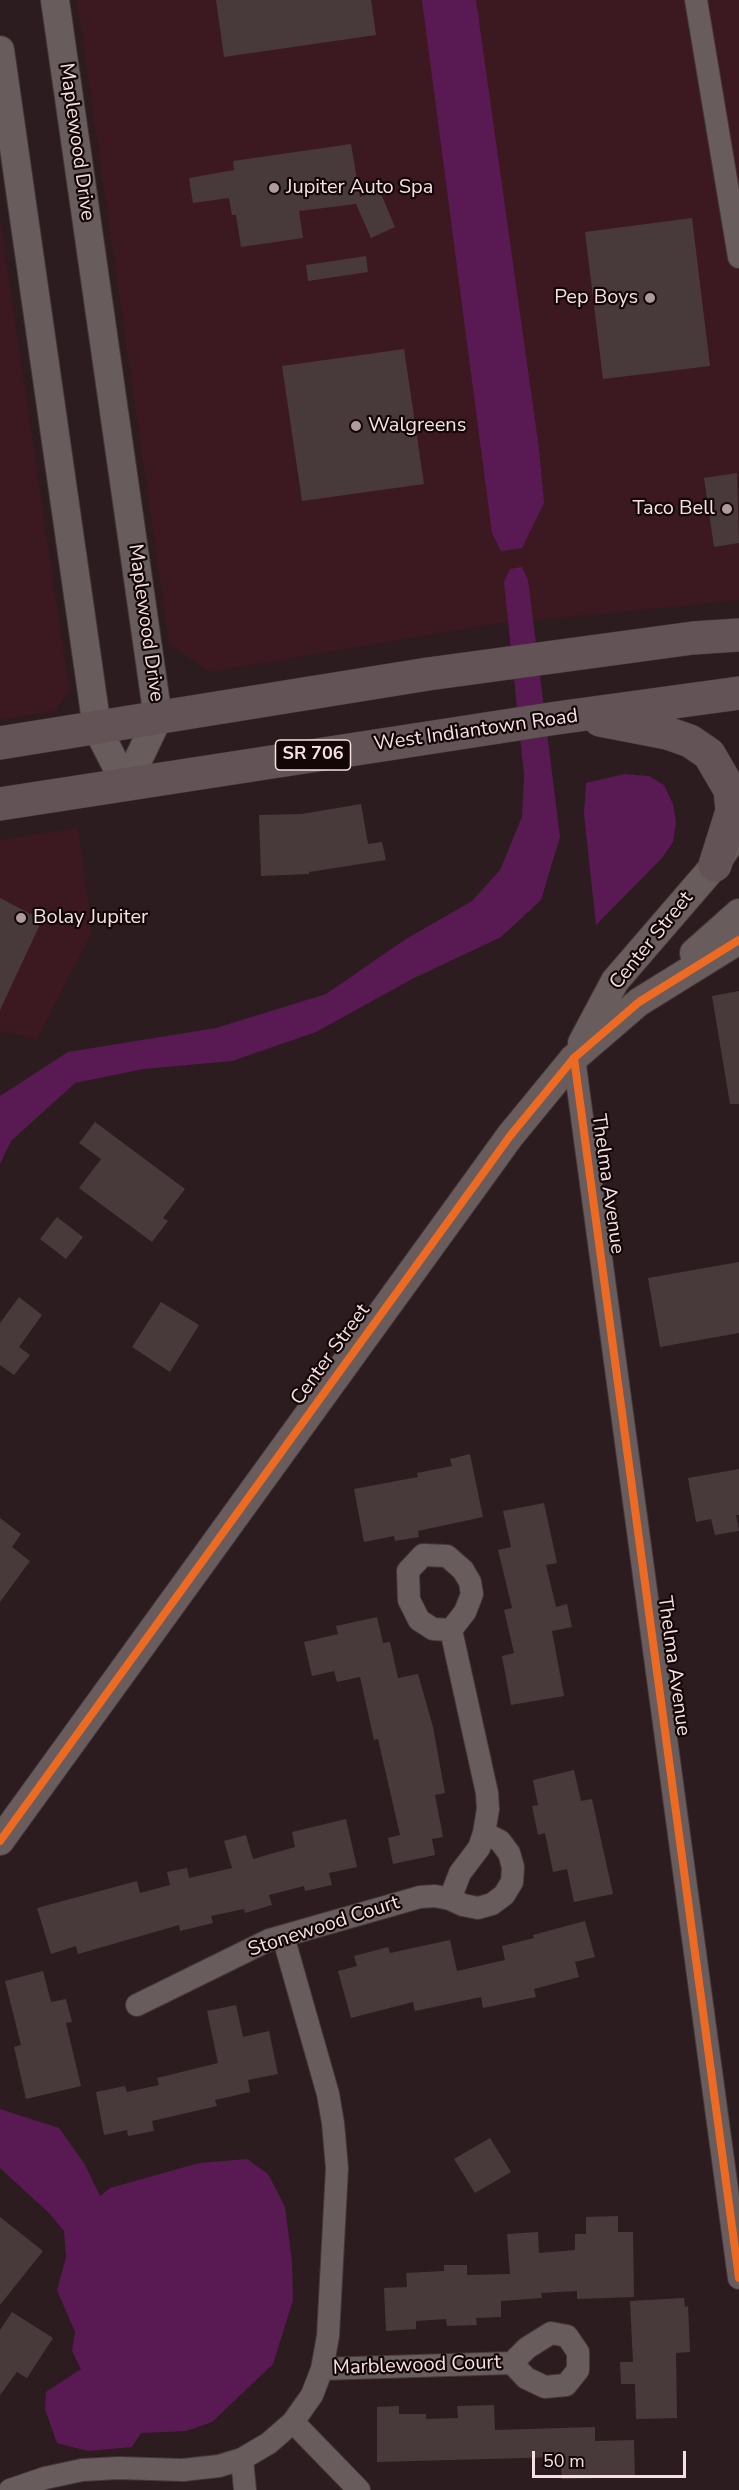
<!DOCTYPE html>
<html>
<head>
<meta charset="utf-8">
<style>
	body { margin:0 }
	#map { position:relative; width:739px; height:2490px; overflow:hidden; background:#2c1c1f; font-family:"Nunito Sans",sans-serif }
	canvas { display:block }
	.scale { position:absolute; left:532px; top:2451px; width:154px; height:27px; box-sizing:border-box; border:3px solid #f6e0e3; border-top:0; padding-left:8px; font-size:18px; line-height:21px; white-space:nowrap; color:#f6e0e3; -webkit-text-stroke:4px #120607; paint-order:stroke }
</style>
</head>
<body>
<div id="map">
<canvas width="739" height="2490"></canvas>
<div class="scale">50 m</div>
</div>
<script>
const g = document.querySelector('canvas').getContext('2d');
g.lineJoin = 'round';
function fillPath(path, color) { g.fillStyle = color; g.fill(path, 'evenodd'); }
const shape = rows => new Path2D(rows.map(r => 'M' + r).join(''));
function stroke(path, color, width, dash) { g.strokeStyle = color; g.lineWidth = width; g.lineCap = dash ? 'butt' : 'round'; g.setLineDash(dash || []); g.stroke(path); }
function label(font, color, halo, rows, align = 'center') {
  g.font = font + ' "Nunito Sans",sans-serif'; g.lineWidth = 4.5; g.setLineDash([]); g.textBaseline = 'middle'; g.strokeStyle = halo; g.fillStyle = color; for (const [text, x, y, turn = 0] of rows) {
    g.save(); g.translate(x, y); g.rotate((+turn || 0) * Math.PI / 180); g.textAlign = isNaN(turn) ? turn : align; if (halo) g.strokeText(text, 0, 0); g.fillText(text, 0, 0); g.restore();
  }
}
const built = shape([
	[77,0,739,0,739,600,492,624,209,672,169,643],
	[0,219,69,689,55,711,0,719],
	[78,828,92,932,37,1039,2,1031,0,1035,0,840]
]);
const water = shape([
	[422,0,476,0,539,449,544,503,522,548,501,551,492,533],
	[522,567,528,580,560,837,541,900,501,937,412,979,316,1032,232,1061,143,1069,75,1083,11,1141,0,1164,0,1096,68,1052,216,1028,326,994,406,939,472,901,500,870,522,817,524,775,504,582,510,569],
	[624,774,649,776,664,785,673,804,676,822,673,842,662,858,596,925,584,814,586,783],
	[0,2109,59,2128,84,2163,100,2196,110,2188,199,2163,247,2159,268,2174,285,2207,292,2262,293,2300,273,2364,212,2422,186,2431,141,2433,132,2447,88,2451,57,2443,45,2409,46,2392,81,2369,72,2351,75,2332,57,2290,66,2257,64,2231,49,2213,0,2168]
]);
const building = shape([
	[216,0,371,0,376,35,224,57],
	[351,144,360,197,379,189,395,227,371,238,356,204,299,211,303,238,241,247,236,215,232,215,229,198,193,203,189,178,234,170,233,161],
	[692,218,710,366,603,379,585,232],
	[366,256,368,272,308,281,306,265],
	[404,349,424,484,302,501,282,366],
	[737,473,739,543,714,547,704,478],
	[361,804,368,844,382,842,386,860,309,872,309,874,261,876,259,815,302,814],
	[0,898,42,920,0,1010],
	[739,991,739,1104,730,1104,712,996],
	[95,1122,185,1189,163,1218,168,1221,152,1242,79,1188,101,1159,79,1143],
	[57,1217,83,1237,66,1259,40,1239],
	[739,1262,739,1333,660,1347,648,1278],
	[19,1297,42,1315,19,1347,30,1355,14,1375,0,1365,0,1323],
	[161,1302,199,1325,170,1372,132,1347],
	[470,1454,483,1517,418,1531,419,1537,395,1541,394,1536,364,1542,354,1489,418,1477,417,1473,452,1466,450,1459],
	[739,1469,739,1515,736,1515,739,1531,715,1535,711,1519,696,1522,688,1478],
	[544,1503,557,1563,546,1565,556,1607,567,1604,572,1627,552,1631,564,1696,511,1705,502,1656,514,1653,504,1610,512,1608,498,1550,511,1547,503,1511],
	[0,1518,21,1534,12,1547,30,1561,0,1602],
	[377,1617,383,1643,390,1642,398,1678,418,1674,433,1727,445,1793,435,1795,443,1837,432,1839,435,1855,393,1864,388,1838,400,1835,378,1739,374,1740,360,1677,337,1682,334,1671,312,1676,304,1642,338,1634,336,1626],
	[574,1770,581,1801,592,1799,613,1894,574,1902,567,1869,553,1872,545,1833,538,1835,532,1806,538,1805,533,1780],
	[346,1819,357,1867,329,1873,332,1885,305,1891,304,1886,269,1895,272,1905,245,1913,244,1909,211,1916,213,1923,180,1931,179,1925,78,1954,76,1946,51,1954,37,1908,137,1881,140,1893,170,1885,167,1872,187,1868,189,1878,232,1868,224,1841,246,1835,253,1859,295,1847,292,1832],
	[585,1921,595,1957,575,1962,579,1977,534,1989,536,1997,483,2008,481,1997,415,2011,413,2002,351,2018,338,1971,357,1966,354,1956,388,1947,390,1953,450,1940,457,1971,505,1960,502,1946,534,1938,533,1935],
	[43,1971,51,2002,66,1999,72,2022,66,2023,81,2086,26,2099,14,2047,21,2045,5,1981],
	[236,2005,243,2037,269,2031,278,2074,248,2080,250,2092,215,2100,217,2106,152,2121,154,2131,128,2136,127,2130,104,2135,96,2092,125,2086,127,2092,159,2085,157,2078,218,2063,207,2011],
	[490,2138,511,2172,475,2193,454,2159],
	[618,2216,618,2232,633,2232,634,2297,577,2299,577,2291,541,2293,542,2298,501,2301,501,2317,476,2318,477,2325,447,2326,446,2319,416,2321,416,2329,386,2331,384,2288,407,2287,406,2273,444,2271,444,2265,467,2265,467,2275,510,2274,507,2234,538,2232,539,2253,575,2250,575,2234,586,2234,586,2217],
	[0,2217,43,2251,0,2305],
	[684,2298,685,2307,688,2306,690,2352,676,2353,677,2418,636,2419,635,2384,621,2384,620,2362,633,2362,630,2301],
	[12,2312,53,2338,27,2378,17,2372,0,2395,0,2330],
	[494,2405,495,2430,595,2427,595,2441,634,2440,635,2477,562,2479,560,2457,377,2462,377,2407,399,2406,399,2414,426,2414,426,2419,458,2418,457,2406]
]);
const minor = shape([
	[696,0,739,257],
	[574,1058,739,2278],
	[450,1899,460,1873,479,1848,484,1833,488,1809,487,1793,451,1630,433,1629,419,1620,409,1600,408,1571,423,1555,447,1556,463,1570,470,1582,472,1594,465,1612,451,1630],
	[137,2005,269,1940,420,1897,435,1896,450,1899,463,1905,478,1908,492,1904,504,1895,512,1882,513,1867,509,1853,500,1841,484,1833],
	[322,2369,512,2363,527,2348,551,2333,567,2336,578,2352,578,2370,566,2385,545,2387,526,2378,512,2363],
	[293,2422,359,2490],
	[242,2459,245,2490],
	[10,2490,45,2478,82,2470,118,2468,183,2470,219,2466,242,2459,269,2443,293,2422,312,2395,322,2369,328,2336,337,2168,333,2123,328,2094,283,1936]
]);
const tertiary = shape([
	[55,0,158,718,126,785],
	[0,50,97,728,126,785],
	[694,953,739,913],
	[582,1043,615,981,715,865,727,847],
	[0,1841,510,1136,574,1058,639,1002,739,940]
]);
const primary = shape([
	[600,720,667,733,690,741,709,754,730,790,732,811,715,865],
	[0,743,428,674,693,638,739,635],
	[0,804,557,718,739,693]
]);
const cycleway = shape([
	[574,1058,739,2278],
	[0,1841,510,1136,574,1058,639,1002,739,940]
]);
const markers = [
	[274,188,6,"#af9b9e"],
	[650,298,6,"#af9b9e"],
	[356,426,6,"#af9b9e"],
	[727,509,6,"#af9b9e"],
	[21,918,6,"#af9b9e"]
];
const shields = [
	[313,755,75]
];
const shieldNames = [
	["SR 706",313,755]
];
const streetNames = [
	["Maplewood Drive",76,142,82],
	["Maplewood Drive",145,623,82],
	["West Indiantown Road",476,731,-8],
	["Center Street",652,941,-51],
	["Thelma Avenue",607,1184,82],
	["Center Street",331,1355,-54],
	["Thelma Avenue",673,1666,82],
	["Stonewood Court",324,1927,-18],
	["Marblewood Court",417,2366,-2]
];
const poiNames = [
	["Jupiter Auto Spa",286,188],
	["Pep Boys",638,298,"right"],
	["Walgreens",368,426],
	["Taco Bell",715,509,"right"],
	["Bolay Jupiter",33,918]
];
fillPath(built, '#3c1920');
fillPath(water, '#591a54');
fillPath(building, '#483a3b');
stroke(minor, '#453739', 24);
stroke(tertiary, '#453739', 30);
stroke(primary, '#453739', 34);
stroke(minor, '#685c5d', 22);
stroke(tertiary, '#685c5d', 28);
stroke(primary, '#635356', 33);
stroke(cycleway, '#ed6a23', 8);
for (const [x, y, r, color] of markers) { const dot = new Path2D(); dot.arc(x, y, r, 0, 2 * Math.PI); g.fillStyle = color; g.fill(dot); stroke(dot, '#120607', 2); }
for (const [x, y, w] of shields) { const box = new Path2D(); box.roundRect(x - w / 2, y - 15, w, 30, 4.5); g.fillStyle = '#120607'; g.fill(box); stroke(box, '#f6e0e3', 1.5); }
label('bold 18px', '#f6e0e3', null, shieldNames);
label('20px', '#f6e0e3', '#120607', streetNames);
label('20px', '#f6e0e3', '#120607', poiNames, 'left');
</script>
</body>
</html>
